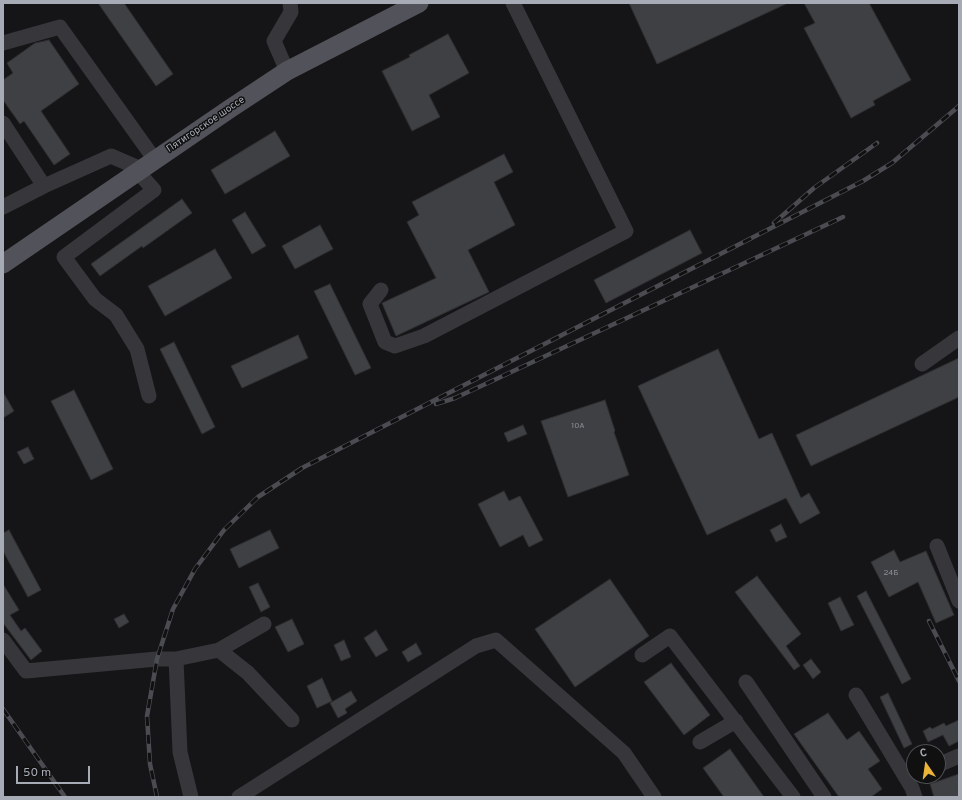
<!DOCTYPE html>
<html>
<head>
<meta charset="utf-8">
<style>
	body { margin:0 }
	#map { position:relative; width:962px; height:800px; overflow:hidden; background:#151416; font-family:Overpass,sans-serif }
	canvas { display:block }
	.frame { position:absolute; inset:0; border:4px solid #a7abb6; pointer-events:none }
	.north { position:absolute; left:906px; top:744px; width:40px; height:40px; box-sizing:border-box; background:#101011; border:1px solid #4c4e53; border-radius:50%; rotate:347deg; font-size:11px; font-weight:700; line-height:16px; text-align:center; color:#a7abb6 }
	.north::after { content:''; display:block; margin:auto; width:14px; height:18px; background:#ecb437; clip-path:polygon(50% 0,100% 100%,50% 72%,0 100%) }
	.scale { position:absolute; left:16px; top:766px; width:74px; height:18px; box-sizing:border-box; border:2px solid #a7abb6; border-top:0; padding-left:5px; font-size:12px; line-height:14px; white-space:nowrap; color:#a7abb6; -webkit-text-stroke:3px #101011; paint-order:stroke }
</style>
</head>
<body>
<div id="map">
<canvas width="962" height="800"></canvas>
<div class="frame"></div>
<div class="north">С</div>
<div class="scale">50 m</div>
</div>
<script>
const g = document.querySelector('canvas').getContext('2d');
g.lineJoin = 'round';
function fillPath(path, color) { g.fillStyle = color; g.fill(path, 'evenodd'); }
const shape = rows => new Path2D(rows.map(r => 'M' + r).join(''));
function stroke(path, color, width, dash) { g.strokeStyle = color; g.lineWidth = width; g.lineCap = dash ? 'butt' : 'round'; g.setLineDash(dash || []); g.stroke(path); }
function label(font, color, halo, rows, align = 'center') {
  g.font = font + ' Overpass,sans-serif'; g.lineWidth = 3; g.setLineDash([]); g.textBaseline = 'middle'; g.strokeStyle = halo; g.fillStyle = color; for (const [text, x, y, turn = 0] of rows) {
    g.save(); g.translate(x, y); g.rotate((+turn || 0) * Math.PI / 180); g.textAlign = isNaN(turn) ? turn : align; if (halo) g.strokeText(text, 0, 0); g.fillText(text, 0, 0); g.restore();
  }
}
const building = shape([
	[98,3,124,3,173,74,156,86,98,3],
	[629,3,788,3,657,64,629,3],
	[804,3,869,3,911,80,873,101,875,105,851,118,804,28,815,23,804,3],
	[448,34,469,73,429,95,440,117,412,131,382,71,410,57,409,55,448,34],
	[49,40,79,84,41,111,70,154,54,165,24,121,20,124,3,100,3,80,13,73,7,63,35,43,49,40],
	[275,131,290,156,225,194,211,170,275,131],
	[504,154,513,172,494,182,515,225,468,250,489,292,396,336,382,303,436,278,407,222,419,215,412,202,504,154],
	[182,199,192,213,143,248,142,246,100,276,91,264,182,199],
	[245,212,266,246,252,254,232,220,245,212],
	[320,225,333,249,295,269,282,246,320,225],
	[690,230,702,253,606,303,594,280,690,230],
	[215,249,232,278,165,316,148,286,215,249],
	[330,284,371,368,355,375,314,291,330,284],
	[298,335,308,358,242,388,231,366,298,335],
	[174,342,215,427,202,434,160,349,174,342],
	[718,349,759,439,772,433,801,498,809,493,820,513,800,524,786,498,707,535,638,386,718,349],
	[959,358,959,397,811,466,796,435,959,358],
	[74,390,113,469,91,480,51,401,74,390],
	[3,392,14,411,3,418,3,392],
	[605,400,615,431,614,432,629,475,568,497,541,421,605,400],
	[523,425,527,434,508,442,504,433,523,425],
	[28,447,34,459,24,464,17,452,28,447],
	[504,491,509,501,520,496,543,540,529,547,523,535,500,547,478,504,504,491],
	[781,524,787,537,776,542,770,530,781,524],
	[9,530,41,590,28,597,3,551,3,533,9,530],
	[270,530,279,548,239,568,230,549,270,530],
	[894,550,900,562,926,551,954,615,936,623,918,582,889,597,871,562,894,550],
	[757,576,801,634,786,646,800,666,794,670,735,592,757,576],
	[610,579,649,636,575,687,535,629,610,579],
	[258,583,270,607,261,612,249,587,258,583],
	[3,584,19,610,10,615,21,631,25,628,42,651,31,660,3,623,3,584],
	[866,591,911,679,902,684,857,596,866,591],
	[840,597,854,625,841,631,828,603,840,597],
	[124,614,129,622,119,628,114,619,124,614],
	[292,619,304,644,288,652,275,627,292,619],
	[376,630,388,650,376,657,364,638,376,630],
	[344,640,351,657,341,661,334,645,344,640],
	[416,643,422,654,408,662,402,652,416,643],
	[811,659,821,672,813,679,803,665,811,659],
	[671,663,710,715,684,735,644,682,671,663],
	[322,678,332,701,317,708,307,686,322,678],
	[351,691,357,701,345,709,347,713,338,718,330,703,351,691],
	[888,693,912,744,904,748,880,697,888,693],
	[828,713,847,740,859,731,880,761,868,769,882,789,871,797,839,797,794,734,828,713],
	[959,720,959,741,949,746,943,735,928,742,923,731,930,727,932,729,944,723,946,726,959,720],
	[730,749,764,797,724,797,703,768,730,749],
	[959,774,959,797,934,797,930,784,959,774]
]);
const minor = shape([
	[3,43,60,27,155,160],
	[287,71,274,41,291,12,290,3],
	[3,123,44,186],
	[138,172,154,190,64,257,95,299,116,315,137,349,149,396],
	[3,207,44,186,111,156,141,169],
	[381,290,370,304,385,342,395,346,424,336,626,231,513,3],
	[922,364,959,338],
	[937,546,959,601],
	[3,640,26,671,157,659,176,659,219,650,264,624],
	[219,650,248,673,292,720],
	[642,655,670,636,793,797],
	[176,659,180,752,191,797],
	[746,682,824,797],
	[856,695,912,788,915,797],
	[700,742,736,721],
	[938,765,959,756],
	[239,797,476,646,496,640,624,753,654,797]
]);
const major = shape([
	[3,264,231,108,287,71,419,3]
]);
const rail = shape([
	[774,223,814,188,877,143],
	[436,404,455,398,492,381,843,217],
	[929,621,959,681],
	[3,709,65,797],
	[157,797,150,764,147,716,157,659,173,609,195,569,224,530,258,497,302,468,863,181,892,163,959,106]
]);
const numberNames = [
	["10А",578,426],
	["24Б",891,573]
];
const streetNames = [
	["Пятигорское шоссе",206,125,-34]
];
fillPath(building, '#3f4043');
stroke(building, '#2f2f32', 1);
stroke(minor, '#36363b', 15);
stroke(major, '#52535a', 19);
stroke(rail, '#4b4c52', 4.5);
stroke(rail, '#101011', 3, [9]);
label('8px', '#8d9099', null, numberNames);
label('10px', '#a7abb6', '#101011', streetNames);
</script>
</body>
</html>
